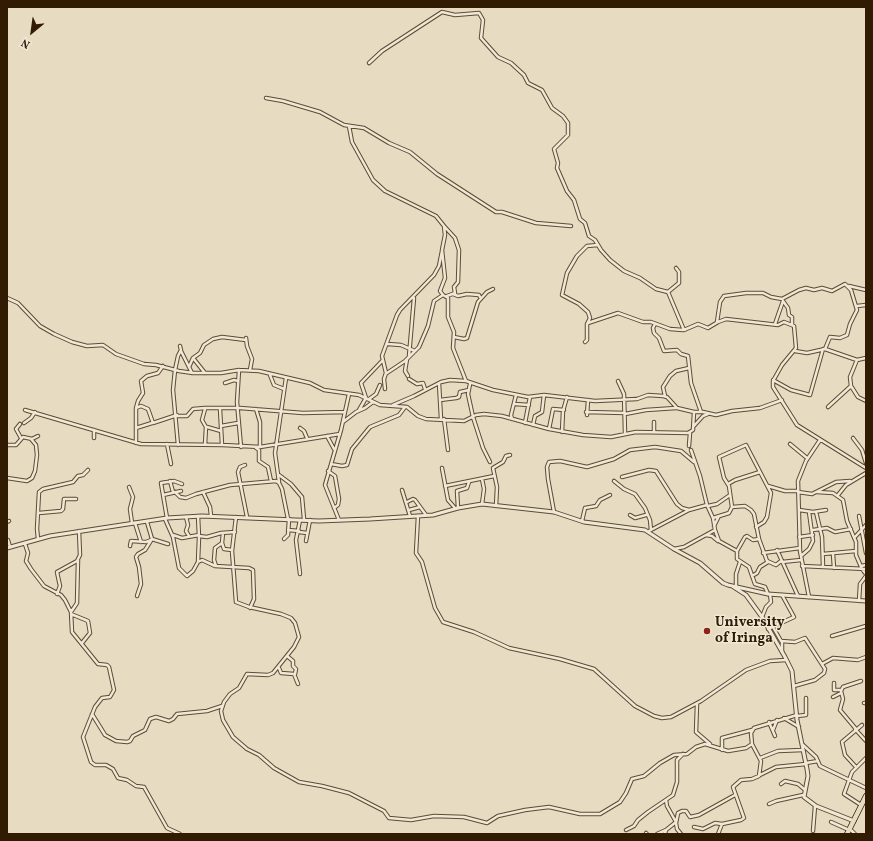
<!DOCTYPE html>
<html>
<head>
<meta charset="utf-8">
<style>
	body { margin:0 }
	#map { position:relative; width:873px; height:841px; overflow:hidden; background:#e7dcc1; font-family:Vollkorn,serif }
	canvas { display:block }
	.frame { position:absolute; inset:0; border:8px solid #311b03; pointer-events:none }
	.north { position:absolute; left:12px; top:12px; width:40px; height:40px; -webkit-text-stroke:3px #efe8d7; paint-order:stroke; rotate:209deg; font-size:11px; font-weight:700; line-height:16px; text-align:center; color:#311b03 }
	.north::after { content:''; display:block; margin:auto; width:14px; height:18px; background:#311b03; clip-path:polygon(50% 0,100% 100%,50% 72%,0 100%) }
</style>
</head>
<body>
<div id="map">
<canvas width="873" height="841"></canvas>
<div class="frame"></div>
<div class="north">N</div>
</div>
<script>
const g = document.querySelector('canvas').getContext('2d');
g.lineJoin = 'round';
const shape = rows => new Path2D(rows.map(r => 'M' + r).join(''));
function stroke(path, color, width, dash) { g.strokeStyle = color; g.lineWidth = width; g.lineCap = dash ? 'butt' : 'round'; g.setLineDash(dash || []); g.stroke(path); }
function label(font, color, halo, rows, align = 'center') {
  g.font = font + ' Vollkorn,serif'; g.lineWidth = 3; g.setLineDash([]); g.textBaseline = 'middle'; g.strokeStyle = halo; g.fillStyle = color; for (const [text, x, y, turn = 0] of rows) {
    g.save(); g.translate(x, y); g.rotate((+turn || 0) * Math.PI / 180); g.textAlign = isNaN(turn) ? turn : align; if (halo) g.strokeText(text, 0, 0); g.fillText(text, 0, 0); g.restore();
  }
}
const minor = shape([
	[369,63,382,51,442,12,455,15,479,13,483,20,481,38,498,57,511,63,524,75,528,83,542,90,552,108,563,116,568,123,568,135,554,149,558,163,557,168,567,191,574,200,580,219,585,223,589,236,595,240,601,250,610,260,624,271,640,278,656,289,668,292,684,330,698,324,708,328,718,322,726,319,778,325,784,322,794,326,796,348,782,365,773,381,773,387,797,425,866,468],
	[266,98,283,101,320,112,344,125,364,128,389,143,410,152,437,174,496,212,502,212,536,223,571,226],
	[349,126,352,142,373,180,385,191,436,216,444,226,445,235,442,250,445,278,440,291,443,295,448,298,448,317,454,332,453,348,466,381,493,390,528,397,544,395,595,401,637,399,648,395,663,396,667,397,677,408,694,412],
	[444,226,455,238,459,250,458,282,454,287,455,293,447,296],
	[849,286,866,290],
	[668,292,679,283,679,272,676,268],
	[453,294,458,296,467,294,479,295,480,297],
	[7,298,18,303,40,326,54,334,72,342,87,346,103,345,116,354,144,364,156,365,179,371,193,373,221,373,239,370,259,371,310,383,324,390,359,395,380,405,407,407,418,416,426,419,464,421,476,415,484,414,502,416,549,429,583,435,611,437,636,432,688,433,693,430,694,412,703,412,716,415,732,411,760,408,782,400],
	[783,301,788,308,789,315,792,317,792,325],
	[857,306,866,305],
	[717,322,720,302,724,296,746,293,763,293,771,297,782,299,799,290,806,288,814,290,822,288,832,291,845,284,851,290,857,310,850,324,847,335,840,338,830,337,825,349],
	[588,323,618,313,643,322,651,322,670,329,683,330],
	[655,324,653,328,654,333,659,338,664,351,677,350,681,354,688,356,691,383,701,412],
	[775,324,783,301],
	[454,337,464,339,467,338,478,302,487,292,493,289],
	[246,338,247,346,252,359,250,370],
	[585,342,587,340,587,324,590,318,588,312,579,304,562,295,567,273,577,256,587,246,598,245],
	[388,344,401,345,415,351],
	[181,351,192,373],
	[795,351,807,353,825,349,857,360,866,358],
	[409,356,414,298],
	[193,358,205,373],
	[407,359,405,371,408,376],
	[189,367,193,358,200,353,204,345,213,339,222,337,246,340],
	[175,370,173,390,178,445],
	[175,370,178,356,181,350,180,346],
	[239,370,237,402,241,447],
	[387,373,405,361,419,347,428,326,434,301,443,295],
	[270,375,274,385,284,389],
	[409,379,417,384,423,383,425,389],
	[773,380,791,390,810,395,823,349],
	[618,381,624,394,625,433],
	[225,383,234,380,238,381],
	[439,383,441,419],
	[470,384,468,394,473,417,483,448,490,462],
	[851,386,858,397,866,401],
	[385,389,384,379,386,373,382,356,397,315,400,310,434,275,439,266,442,251],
	[665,396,663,387,670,376,676,371,689,368],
	[369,399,376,394,380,385],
	[440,400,456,398,459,397,460,392,469,390],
	[515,404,529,405],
	[393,405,414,396,441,382,450,380,466,381],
	[828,407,851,386,850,377,857,360],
	[136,408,141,406,148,409,153,423,177,415],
	[220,409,222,445],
	[256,409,260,422,260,447],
	[25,410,141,444,223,445,260,447,340,434],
	[359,410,366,398,361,383,382,361],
	[586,412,625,413],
	[625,414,646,410,676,408],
	[587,415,588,400],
	[177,416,187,416,193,409,205,408,240,408,303,413,345,412],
	[444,419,448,450],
	[512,419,511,415,516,395],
	[343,422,356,412,365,408,373,402],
	[654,422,654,432],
	[24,423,31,418,35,412],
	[525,423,530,397],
	[20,424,16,429,21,438],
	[533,425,535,416,542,412,544,395],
	[221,426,238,423],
	[207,427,221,431],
	[693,427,703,416,708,414],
	[136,428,152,423],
	[300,428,304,431,307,438],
	[549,429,553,409,564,410],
	[94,430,94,438],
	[562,432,563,411,567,397],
	[327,436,334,449],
	[853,438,862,450,866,463],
	[136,443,136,408,138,401,143,393,141,381,147,376,158,373,163,366],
	[167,444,171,464],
	[790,444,807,458],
	[7,445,16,445,23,437,32,439,38,436],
	[205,445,206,427,202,420,205,409],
	[689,446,690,433],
	[256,448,259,450,259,461,268,467,271,481],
	[691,450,700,476,707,505],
	[331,464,342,466,347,465,352,449,370,427,399,415,405,407],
	[245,465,240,467,238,472,247,517],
	[442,468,448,500,455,508],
	[328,471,335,476,339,499,338,505,334,508],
	[279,475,291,484,302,497,304,519],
	[622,477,649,470,656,471,677,504,682,508,689,510],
	[7,478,27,481,32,478,35,471,37,455,36,445,31,439],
	[482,479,484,489,482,504],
	[170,481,173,492],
	[614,481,624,489,635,494,645,508,650,520,651,530],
	[279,482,275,453,286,378],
	[728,484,735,480,760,472],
	[445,486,494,476],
	[768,486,785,491,798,491],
	[129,487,133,497,130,509,132,523],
	[402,490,410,516],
	[175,492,180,497,186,498,196,494,230,485,276,481,279,483,282,489,288,519],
	[203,492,210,507,211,516],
	[798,492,812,494,836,482,850,481],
	[817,492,833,493,843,500,847,521,856,542,856,555,862,569,866,574],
	[163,495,181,491],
	[838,495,846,485,866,473],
	[407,502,413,499,415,500,426,515],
	[496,506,497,487,493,468,503,462,506,456,510,455],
	[708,506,717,504,730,495],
	[732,507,745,506,751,510,754,514,759,539,767,561,776,565,781,561],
	[458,508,457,491,467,488,469,482],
	[409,510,420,507],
	[799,510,813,512,826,510],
	[554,512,548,479,547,467,549,462,560,461,587,467,614,459,630,450,655,447,681,451,694,462],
	[816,512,822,537,823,566],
	[39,513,61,511,63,509,64,499,76,499],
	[630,515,635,518,646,515],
	[418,516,416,553,422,562,435,608,443,622,474,632,509,648,560,659,594,669,635,706,654,716,662,718,671,717,701,701,746,670,770,661,786,660],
	[859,516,866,553],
	[186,517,188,525,186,531,189,536],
	[236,517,232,551,236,602,249,607,281,614,291,618,295,623,299,637,294,647,273,673,268,675,247,674,239,688,230,694,224,702,221,711,223,720,233,737,247,749,259,755,274,768,299,782,322,786,349,793,384,811,389,818,411,820,434,816,464,817,487,823,498,816,525,810,549,807,580,814,600,814,620,802,626,793,632,779,644,776,660,763,674,755,687,754,696,747,705,744,728,751,746,748,752,744,751,733,754,728,797,715],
	[167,518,161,483,174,481,182,484],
	[713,518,729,513,732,507,729,486,724,478,719,457,746,445,771,493,767,517,764,522,756,527],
	[165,519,173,537,179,568,187,576,193,571,198,562,202,560,215,566,249,568,253,570,254,599,250,608],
	[339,520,325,485,341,430,349,394],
	[582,521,585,508,596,506,600,500,610,495],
	[7,522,9,521],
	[135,523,141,542],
	[714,526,719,516],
	[288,530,299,531],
	[813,530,827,528,835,532,851,529],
	[649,531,689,510,707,505,713,518,715,530,719,541,737,551,737,559,749,567,755,584,765,587,768,594],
	[299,532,307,533],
	[173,535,182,538,199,535],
	[706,535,712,536,718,541],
	[199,536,207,537,221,533,235,532],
	[799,537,813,535],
	[855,537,866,525],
	[38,539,37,529,39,492,43,489,73,482,78,476,83,475,88,470],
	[152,539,168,544],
	[284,539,288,535,289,519],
	[8,540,10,547],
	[306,541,310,520],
	[222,543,224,549,232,550],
	[25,544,28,553,26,561,31,569,44,586,61,595,65,600,71,612,72,632,98,664,107,665,109,667,114,690,110,697,102,698,95,707,83,737,91,762,95,765,106,765,113,769,118,778,127,780,136,786,144,787,167,828,180,834],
	[130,546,131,541,146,542,151,540],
	[674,549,684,547,715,530],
	[777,550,798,596],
	[737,551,745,537,747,536,753,540,759,539],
	[763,553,800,548],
	[823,554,856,551],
	[833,554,834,568],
	[801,556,809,549,813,541,809,512],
	[198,562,199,537,198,516],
	[782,562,801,560],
	[216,566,214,560,215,548,222,543,223,533],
	[802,566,866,569],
	[861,566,866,565],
	[300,574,296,540,300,520],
	[752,576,757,573,760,567,768,562],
	[736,586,736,574,740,562],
	[57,594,60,586,57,572,77,561,80,555,79,531],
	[137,596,141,584,139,567,136,557,138,554,145,550,152,539,147,522],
	[809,597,800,551,798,481,806,461,820,440],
	[859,601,860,584,866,576],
	[71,612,77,603,78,560],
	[71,614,88,621,90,633,82,643],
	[762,617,766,607,771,602,770,594],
	[773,627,781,641,795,642,805,638,825,669,824,673,815,680,794,686],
	[768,629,794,617,782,595],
	[832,636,866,626],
	[782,641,782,652],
	[287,656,293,661,293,666,296,669,295,674],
	[822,664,833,658,858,660,866,657],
	[279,668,281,673,294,674,298,684],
	[834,683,834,690,841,690],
	[833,697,841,693],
	[864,703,866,703],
	[697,704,696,732,710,744],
	[92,714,105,735,116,741,127,742,130,741,133,736,145,730,150,719,156,717,169,721,173,719,177,714,207,711,222,706],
	[797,716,806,715,806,698],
	[784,718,799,727],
	[769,722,775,736],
	[855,729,866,741],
	[856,729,840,710,843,699,841,691,843,687,861,681],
	[773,730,777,720],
	[803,745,816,757,820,766,866,788],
	[722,750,722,738,752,730],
	[760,758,778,751,803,750],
	[806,763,818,761],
	[856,767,845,755,842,742,862,725],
	[760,775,776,767,806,764],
	[781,784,785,781,798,784,804,789],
	[769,804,776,801,803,795],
	[861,805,844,794,852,772,866,758],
	[831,822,849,830],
	[676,823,678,813,682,811,686,811,690,817,699,815,735,795],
	[676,823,677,829,681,834],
	[694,827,703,829,715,823,722,824],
	[850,829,855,834],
	[626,830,634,826,638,820,648,812,673,795,677,782,677,760,683,754],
	[813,831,815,806],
	[646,833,647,834],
	[657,834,666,830],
	[665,834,666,830,676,822,667,806,666,800],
	[718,834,722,824,741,820,744,818,733,787,741,780,752,779,759,776,761,761,752,744]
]);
const tertiary = shape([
	[7,548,50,536,167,518,202,516,319,521,370,519,433,515,458,508,482,504,554,512,584,522,645,530,674,549,700,563,723,583,728,585,768,594,866,601],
	[732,586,746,595,762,617,785,657,792,671,797,720,807,769,808,776,804,797,816,806,854,821]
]);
const trunk = shape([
	[847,834,866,796]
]);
const markers = [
	[707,631,4,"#8f2418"]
];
const poiNames = [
	["University",715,623],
	["of Iringa",715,639]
];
stroke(minor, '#5e4b32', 4.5);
stroke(tertiary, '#5e4b32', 5);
stroke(trunk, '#311b03', 6);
stroke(minor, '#efe8d7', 2.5);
stroke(tertiary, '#efe8d7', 3);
stroke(trunk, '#e7dcc1', 4.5);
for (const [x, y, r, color] of markers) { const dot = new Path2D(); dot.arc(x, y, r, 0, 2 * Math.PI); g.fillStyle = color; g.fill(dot); stroke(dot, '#efe8d7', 1.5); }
label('bold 14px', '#311b03', '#efe8d7', poiNames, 'left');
</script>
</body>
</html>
